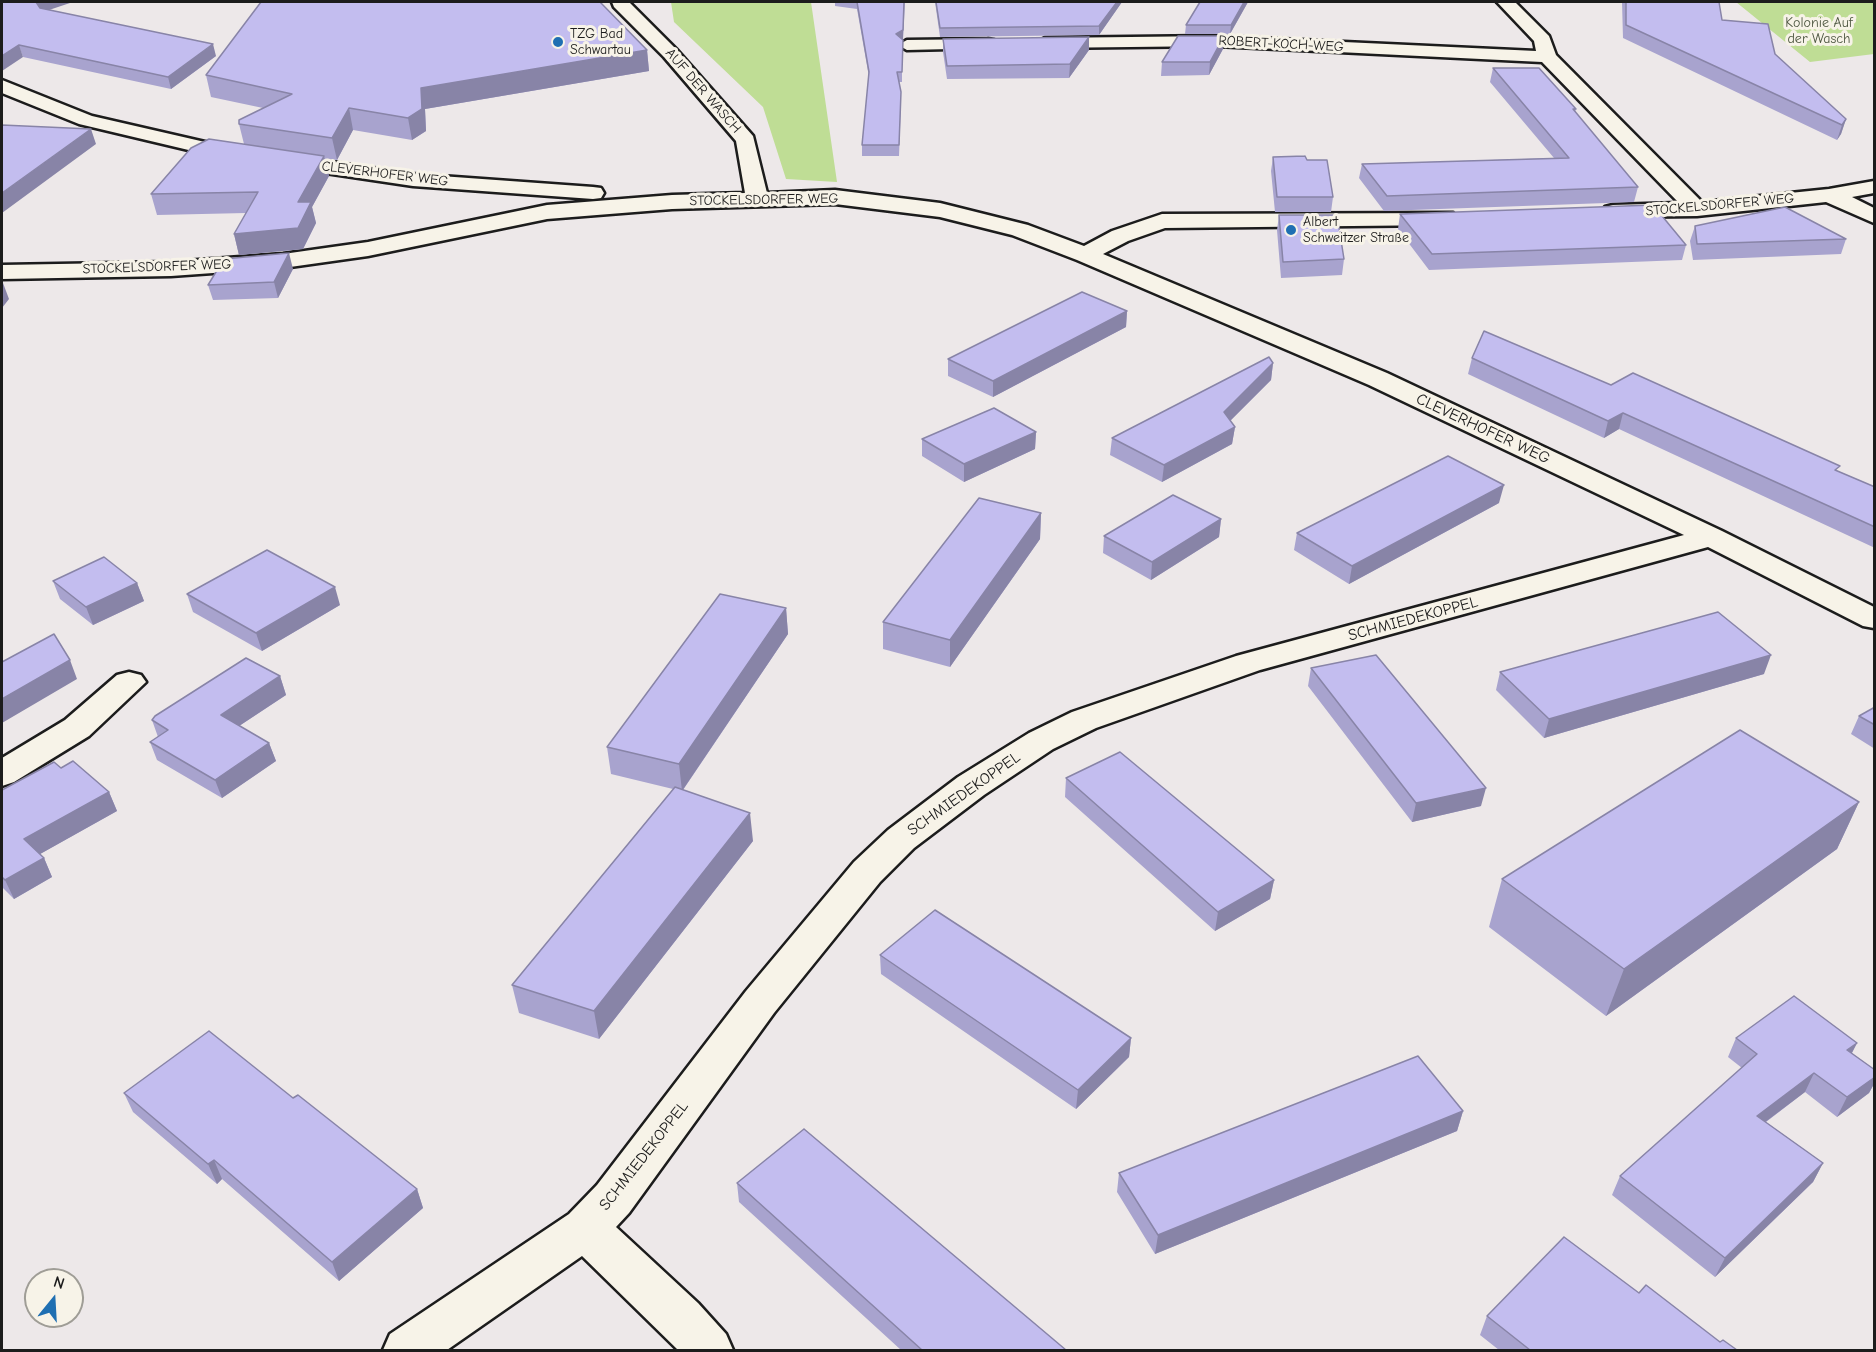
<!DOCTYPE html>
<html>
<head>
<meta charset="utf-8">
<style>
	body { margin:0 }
	#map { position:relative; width:1876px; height:1352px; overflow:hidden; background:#ede8e9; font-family:"Comic Neue",sans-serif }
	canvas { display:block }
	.frame { position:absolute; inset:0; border:3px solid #1c1c1c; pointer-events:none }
	.north { position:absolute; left:24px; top:1268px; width:60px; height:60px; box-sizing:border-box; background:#f7f3e8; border:2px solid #9f9d96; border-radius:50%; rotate:18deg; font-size:16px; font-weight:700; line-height:24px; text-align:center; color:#1c1c1c }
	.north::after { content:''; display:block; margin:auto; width:21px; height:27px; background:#1f6fb2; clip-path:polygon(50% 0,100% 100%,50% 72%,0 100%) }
</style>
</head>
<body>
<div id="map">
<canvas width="1876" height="1352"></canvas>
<div class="frame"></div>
<div class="north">N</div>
</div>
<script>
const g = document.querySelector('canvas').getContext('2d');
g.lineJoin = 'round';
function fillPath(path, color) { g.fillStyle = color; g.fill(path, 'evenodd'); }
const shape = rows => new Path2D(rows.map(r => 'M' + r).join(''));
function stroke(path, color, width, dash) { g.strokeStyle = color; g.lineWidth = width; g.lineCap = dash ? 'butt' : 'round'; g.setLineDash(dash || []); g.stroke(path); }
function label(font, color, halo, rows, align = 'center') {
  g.font = font + ' "Comic Neue",sans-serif'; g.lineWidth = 6; g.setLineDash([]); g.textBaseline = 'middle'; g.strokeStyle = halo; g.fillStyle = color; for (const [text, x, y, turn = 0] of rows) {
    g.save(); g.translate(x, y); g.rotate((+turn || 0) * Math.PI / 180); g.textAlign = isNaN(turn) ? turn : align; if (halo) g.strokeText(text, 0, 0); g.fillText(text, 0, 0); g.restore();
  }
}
const green = shape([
	[671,2,811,2,837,182,786,179,763,107,674,22],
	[1736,2,1874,2,1874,54,1810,62]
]);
const street = shape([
	[612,2,629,2,676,49,753,136,767,193,835,190,940,203,1028,225,1084,246,1112,231,1162,214,1453,213,1456,218,1453,223,1445,225,1165,228,1128,241,1103,254,1387,373,1722,531,1874,607,1874,628,1863,626,1708,547,1260,670,1096,728,1053,749,984,795,914,848,880,882,774,1013,629,1213,616,1227,698,1303,726,1334,733,1350,678,1350,582,1256,447,1350,383,1350,390,1334,569,1214,597,1185,746,991,854,862,888,830,958,777,1029,733,1072,712,1236,656,1684,535,1369,385,1077,260,1012,235,940,217,835,204,672,209,547,219,368,256,283,268,171,276,2,279,2,265,171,262,283,254,368,242,547,205,672,195,745,193,736,141,664,57,614,7,612,2],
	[1497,2,1515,2,1549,36,1556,55,1702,202,1829,189,1874,181,1874,193,1852,197,1874,208,1874,223,1826,202,1697,216,1605,217,1602,212,1605,207,1613,205,1679,203,1542,62,1216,46,1045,48,1036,43,1045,38,1216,36,1536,51,1534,41,1497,2],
	[988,39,994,40,997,44,994,48,907,50,898,45,907,40,988,39],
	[2,80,92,116,218,145,413,174,593,187,601,188,604,193,601,198,593,199,413,186,218,157,79,124,2,93,2,80],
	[129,672,141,675,146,682,89,736,14,782,2,786,2,758,65,720,117,675,129,672]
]);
const wall = shape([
	[2,2,50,10,216,56,171,89,23,57],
	[835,2,905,2,903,39,902,40,902,82,899,82,901,102,899,156,862,156,862,145,869,77,857,9,835,6],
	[935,2,1122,2,1099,35,940,37],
	[1200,2,1248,2,1230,34,1185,34,1186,25],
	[1622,2,1719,2,1722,20,1775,54,1846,119,1841,134,1837,140,1623,38],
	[1089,37,1089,50,1069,78,947,79,943,52,943,39],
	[1223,49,1209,75,1161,76,1162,62],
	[647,50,649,71,425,109,426,131,412,140,353,130,337,160,325,159,329,176,312,207,316,223,303,249,239,255,234,234,246,213,157,215,151,194,244,144,239,124,263,108,211,97,206,75],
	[1493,68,1576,109,1575,112,1638,187,1634,202,1384,211,1359,178,1362,164,1554,158,1490,82],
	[1273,157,1307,160,1333,197,1331,212,1275,212,1271,171],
	[1400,214,1686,245,1682,260,1429,270,1398,229],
	[1279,215,1344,259,1342,275,1281,278,1277,230],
	[1695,226,1846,239,1841,254,1693,260,1690,241],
	[293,269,278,298,213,300,208,285],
	[1127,311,1126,327,993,397,948,376,948,359],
	[1472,358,1611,385,1838,471,1875,487,1875,548,1619,429,1604,438,1468,374],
	[1273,363,1271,380,1230,421,1235,427,1232,444,1162,482,1110,455,1112,438],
	[1036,432,1035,449,964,482,922,456,922,439],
	[1499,503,1349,584,1294,550,1297,533],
	[1041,513,1040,539,950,667,883,649,883,622],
	[1221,519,1219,537,1151,580,1103,553,1104,536],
	[53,581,137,583,144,601,93,625,60,599],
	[187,594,340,605,262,651,193,612],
	[786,608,788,634,683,790,753,841,599,1039,519,1013,512,985,673,789,611,774,607,747],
	[1311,668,1481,806,1412,822,1308,686],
	[1500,672,1764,674,1544,738,1496,690],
	[280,676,286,695,239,726,269,743,276,761,222,798,157,760,150,742,158,737,152,720],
	[1875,707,1875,749,1851,734,1859,716],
	[61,768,109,792,117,811,40,854,44,858,52,877,14,899,2,887,2,790],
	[1066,778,1274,880,1270,899,1215,931,1065,797],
	[1859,802,1837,849,1606,1016,1489,927,1502,879],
	[880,955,1131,1038,1129,1057,1076,1109,881,974],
	[1736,1038,1857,1043,1852,1053,1875,1070,1875,1082,1869,1093,1837,1117,1805,1092,1766,1122,1823,1163,1813,1182,1715,1277,1612,1195,1620,1176,1742,1068,1728,1057],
	[124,1093,293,1098,417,1189,423,1208,339,1281,222,1179,217,1184,133,1112],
	[1463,1111,1457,1131,1155,1254,1117,1192,1119,1173],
	[737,1183,1066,1350,901,1350,739,1202],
	[1639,1293,1720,1342,1737,1350,1499,1350,1480,1335,1487,1316]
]);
const shadedWall = shape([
	[36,2,73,2,40,13],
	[904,2,903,39,896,44,896,34],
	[1117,2,1122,2,1099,35,1099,26],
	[1244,2,1248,2,1230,34,1231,25],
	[1224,36,1223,49,1209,75,1210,62],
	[1089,37,1089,50,1069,78,1070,64],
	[213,44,216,56,171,89,168,77],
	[19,45,23,57,2,71,2,56],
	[647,50,649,71,425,109,426,131,412,140,408,118,421,88],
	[349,108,353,130,337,160,332,138],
	[1846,119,1841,134,1837,140,1842,125],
	[91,129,96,144,2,213,2,193],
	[324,156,329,176,312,207,316,223,303,249,239,255,234,234,298,202],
	[289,253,293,269,278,298,274,282],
	[3,283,9,299,2,308,2,285],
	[1127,311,1126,327,993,397,993,381],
	[1273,363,1271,380,1222,429,1224,412],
	[1623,413,1619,429,1604,438,1608,421],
	[1235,427,1232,444,1162,482,1164,465],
	[1036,432,1035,449,964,482,964,464],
	[1504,485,1499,503,1349,584,1352,566],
	[1041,513,1040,539,950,667,950,640],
	[1221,519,1219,537,1151,580,1152,562],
	[137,583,144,601,93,625,86,607],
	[335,587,340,605,262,651,256,633],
	[786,608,788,634,682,791,679,764],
	[1771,655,1764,674,1544,738,1549,719],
	[70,660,77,679,2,723,2,699],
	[280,676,286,695,227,734,221,715],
	[269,743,276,761,222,798,215,780],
	[1486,788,1481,806,1412,822,1416,803],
	[109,792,117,811,33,858,24,839],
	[1859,802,1837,849,1606,1016,1624,969],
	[750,813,753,841,599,1039,594,1011],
	[44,858,52,877,14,899,5,880],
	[1274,880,1270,899,1215,931,1218,912],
	[1131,1038,1129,1057,1076,1109,1078,1090],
	[1857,1043,1847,1062,1847,1050],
	[1814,1073,1805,1092,1748,1135,1757,1116],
	[1875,1077,1875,1082,1869,1093,1837,1117,1847,1097],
	[1463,1111,1457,1131,1155,1254,1158,1235],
	[214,1160,222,1179,217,1184,208,1164],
	[1823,1163,1813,1182,1715,1277,1725,1258],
	[417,1189,423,1208,339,1281,332,1262]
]);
const building = shape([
	[2,2,36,2,40,8,213,44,168,77,19,45,2,56,2,2],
	[261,2,600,2,647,50,421,88,422,109,408,118,349,108,332,138,239,124,239,120,292,94,206,75,261,2],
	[857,2,904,2,903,30,896,34,903,40,902,72,897,72,901,92,899,145,862,145,869,72,857,2],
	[936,2,1117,2,1099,26,940,28,936,2],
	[1200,2,1244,2,1231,25,1186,25,1200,2],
	[1626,2,1719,2,1722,20,1768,24,1775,54,1846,119,1842,125,1626,25,1626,2],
	[1178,36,1224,36,1210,62,1162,62,1178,36],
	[1089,37,1070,64,947,66,943,39,1089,37],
	[1493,68,1539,68,1576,109,1573,109,1638,187,1387,196,1362,164,1569,158,1493,68],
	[2,125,91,129,2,193,2,125],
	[209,139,324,156,298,202,311,202,298,228,234,234,258,192,151,194,191,148,209,139],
	[1305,156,1307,160,1327,160,1333,197,1277,197,1273,157,1305,156],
	[1653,205,1686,245,1432,254,1400,214,1653,205],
	[1785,207,1846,239,1697,244,1695,226,1785,207],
	[1279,215,1337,215,1344,259,1283,262,1279,215],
	[289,253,274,282,208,285,224,259,289,253],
	[1082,292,1127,311,993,381,948,359,1082,292],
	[1484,331,1611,385,1633,373,1840,466,1835,470,1875,487,1875,527,1623,413,1608,421,1472,358,1484,331],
	[1269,357,1273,363,1224,412,1235,427,1164,465,1112,438,1269,357],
	[994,408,1036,432,964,464,922,439,994,408],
	[1448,456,1504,485,1352,566,1297,533,1448,456],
	[1173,495,1221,519,1152,562,1104,536,1173,495],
	[979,498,1041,513,950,640,883,622,979,498],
	[267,550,335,587,256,633,187,594,267,550],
	[104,557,137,583,86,607,53,581,104,557],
	[720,594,786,608,679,764,607,747,720,594],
	[1718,612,1771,655,1549,719,1500,672,1718,612],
	[54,634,70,660,2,699,2,662,54,634],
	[1376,655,1486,788,1416,803,1311,668,1376,655],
	[246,658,280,676,221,715,269,743,215,780,150,742,168,730,152,720,155,716,246,658],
	[1875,707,1875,725,1859,716,1875,707],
	[1740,730,1859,802,1624,969,1502,879,1740,730],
	[1120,752,1274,880,1218,912,1066,778,1120,752],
	[73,761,109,792,24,839,44,858,5,880,2,877,2,790,54,762,61,768,73,761],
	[675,787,750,813,594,1011,512,985,675,787],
	[935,910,1131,1038,1078,1090,880,955,935,910],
	[1794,996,1857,1043,1847,1050,1875,1070,1875,1077,1847,1097,1814,1073,1757,1116,1823,1163,1725,1258,1620,1176,1757,1054,1736,1038,1794,996],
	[209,1031,293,1098,298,1095,417,1189,332,1262,214,1160,208,1164,124,1093,209,1031],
	[1418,1056,1463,1111,1158,1235,1119,1173,1418,1056],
	[804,1129,1066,1350,922,1350,737,1183,804,1129],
	[1564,1237,1639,1293,1646,1285,1720,1342,1723,1340,1737,1350,1530,1350,1487,1316,1564,1237]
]);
const markers = [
	[558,42,6,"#1f6fb2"],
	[1291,230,6,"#1f6fb2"]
];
const farParknames = [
	["Kolonie Auf",1819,23],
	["der Wasch",1819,39]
];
const farPoinames = [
	["TZG Bad",570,34],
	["Schwartau",570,50],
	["Albert",1303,222],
	["Schweitzer Straße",1303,238]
];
const farStreetnames = [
	["ROBERT-KOCH-WEG",1281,44,3],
	["AUF DER WASCH",703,91,49],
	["CLEVERHOFER WEG",385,174,7],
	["STOCKELSDORFER WEG",764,200,-1],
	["STOCKELSDORFER WEG",1720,205,-5],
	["STOCKELSDORFER WEG",157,267,-2]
];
const streetNames = [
	["CLEVERHOFER WEG",1483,429,25],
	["SCHMIEDEKOPPEL",1413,619,-15],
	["SCHMIEDEKOPPEL",964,794,-35],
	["SCHMIEDEKOPPEL",644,1156,-52]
];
fillPath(green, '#bfdd95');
stroke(street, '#1c1c1c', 5);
fillPath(street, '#f7f3e8');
fillPath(wall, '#a8a3ce');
fillPath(shadedWall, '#8884a7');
fillPath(building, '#c3bdef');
stroke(building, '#8884a7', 1.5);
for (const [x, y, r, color] of markers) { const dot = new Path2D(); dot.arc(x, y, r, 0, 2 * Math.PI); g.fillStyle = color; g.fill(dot); stroke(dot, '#f7f3e8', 2); }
label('14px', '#4d5640', '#f7f3e8', farParknames);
label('14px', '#1c1c1c', '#f7f3e8', farPoinames, 'left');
label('14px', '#1c1c1c', '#f7f3e8', farStreetnames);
label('16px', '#1c1c1c', '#f7f3e8', streetNames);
</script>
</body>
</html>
